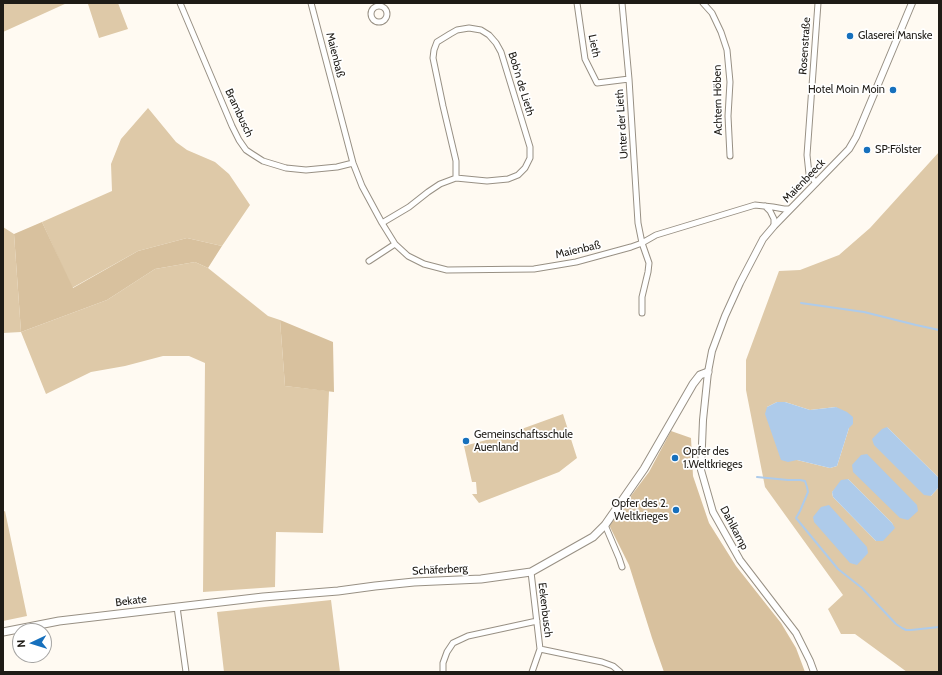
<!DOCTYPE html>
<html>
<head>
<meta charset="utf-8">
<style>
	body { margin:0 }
	#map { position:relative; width:942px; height:675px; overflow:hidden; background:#fffaf2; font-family:Cabin,sans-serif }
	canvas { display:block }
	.frame { position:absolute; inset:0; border:4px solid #1e1b16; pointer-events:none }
	.north { position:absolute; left:12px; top:623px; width:40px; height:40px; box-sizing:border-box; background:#fff; border:1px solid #a5a4a2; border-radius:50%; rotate:266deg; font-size:11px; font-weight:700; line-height:16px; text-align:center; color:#1e1b16 }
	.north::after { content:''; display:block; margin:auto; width:14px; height:18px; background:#1670bd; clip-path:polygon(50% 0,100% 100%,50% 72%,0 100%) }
</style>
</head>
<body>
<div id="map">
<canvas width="942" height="675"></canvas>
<div class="frame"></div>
<div class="north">N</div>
</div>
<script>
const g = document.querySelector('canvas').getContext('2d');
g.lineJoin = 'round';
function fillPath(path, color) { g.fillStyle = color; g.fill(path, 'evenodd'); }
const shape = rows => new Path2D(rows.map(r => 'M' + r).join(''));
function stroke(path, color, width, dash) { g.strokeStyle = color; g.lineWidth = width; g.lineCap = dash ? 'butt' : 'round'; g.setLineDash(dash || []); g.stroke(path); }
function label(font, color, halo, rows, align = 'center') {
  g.font = font + ' Cabin,sans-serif'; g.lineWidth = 3.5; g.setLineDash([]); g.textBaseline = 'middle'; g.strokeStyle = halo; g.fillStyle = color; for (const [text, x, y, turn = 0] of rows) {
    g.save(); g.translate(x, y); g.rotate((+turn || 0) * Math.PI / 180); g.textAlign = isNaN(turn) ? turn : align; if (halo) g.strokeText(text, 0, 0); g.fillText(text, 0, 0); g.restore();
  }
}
const green = shape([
	[3,3,67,3,3,32],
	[89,3,118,3,128,29,99,38,88,4],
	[148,108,176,142,187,150,215,162,229,174,250,205,222,246,187,238,138,251,72,288,42,222,112,191,111,164,121,139],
	[939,152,939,478,887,427,931,496,939,487,939,672,907,672,855,634,841,634,828,609,843,595,765,487,746,390,746,360,779,271,800,270,839,255,870,228],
	[777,402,785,402,810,410,836,407,849,428,837,466,830,468,797,460,767,407],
	[848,479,892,523,894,528,876,541,833,497,832,492],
	[3,227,14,234,21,332,107,300,155,269,195,262,208,268,268,316,280,320,285,386,329,391,323,533,276,532,275,587,203,592,205,363,189,356,163,356,125,366,91,372,46,394,21,332,3,333],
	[563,414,577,458,559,472,479,503,472,494,477,494,476,482,472,482,464,446,505,435],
	[5,511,27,616,3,621,3,512],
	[331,600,340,672,224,672,217,612]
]);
const forest = shape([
	[42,222,73,288,138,251,187,238,222,246,208,268,195,262,155,269,107,300,21,332,14,234],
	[280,320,333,342,334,392,285,386],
	[671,431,691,438,693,476,709,523,736,566,781,623,796,648,805,672,664,672,652,638,629,565,609,525,649,472]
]);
const water = shape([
	[777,402,785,402,810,410,836,407,847,412,853,417,853,424,849,428,837,466,830,468,797,460,788,462,781,460,765,414,767,407],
	[887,427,939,478,939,487,931,496,924,495,874,445,872,439,882,429],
	[867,454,917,505,918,511,908,520,900,518,853,472,852,465,861,455],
	[848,479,892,523,895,528,883,541,876,541,833,497,832,492,841,480],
	[829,505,867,547,868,553,857,565,850,563,814,522,813,517,821,507]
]);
const stream = shape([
	[801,303,864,312,916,325,939,330],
	[757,477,788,480,800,480,805,481,807,487,808,492,800,511,796,518,838,569,862,588,896,624,902,628,906,630,911,630,939,627]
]);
const minor = shape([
	[180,3,232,126,239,140,246,150,252,154,263,161,286,168,306,170,337,167,353,163],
	[311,3,353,163,362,186,382,223,395,244,408,256,424,264,447,270,534,269,576,262,631,247,642,243,656,235,755,205,773,207,784,209,790,209],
	[577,3,585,59,597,83,629,79],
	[622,3,629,79,638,223,642,243,649,263,648,272,642,297,642,313],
	[703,3,712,13,721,32,727,50,730,82,728,116,730,156],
	'371 14a8 8 0 1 1 16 0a8 8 0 1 1-16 0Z',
	[469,28,481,30,489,35,496,43,501,52,530,147,530,158,525,168,518,175,508,179,487,181,456,178,456,161,443,106,433,58,434,50,437,42,450,34,457,30,469,28],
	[816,183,809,174,807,155,818,3],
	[765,206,770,211,774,219,774,226],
	[382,223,409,207,428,192,440,184,456,178],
	[369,261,395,244],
	[605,525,619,558,622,567],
	[531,572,540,649,532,672],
	[177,607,186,672],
	[540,649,602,662,613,666,620,672],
	[443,671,443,663,447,652,453,643,468,636,537,621]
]);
const tertiary = shape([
	[814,672,810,661,796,633,740,560,713,512,701,470,703,420,708,372,712,351,725,316,740,283,763,239,774,226,849,149,856,137,897,39,912,3]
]);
const secondary = shape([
	[3,632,59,621,263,597,338,591,375,586,414,582,481,579,531,572,593,537,605,525,644,469,693,384,700,375,708,372]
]);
const markers = [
	[850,36,4,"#1670bd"],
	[893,90,4,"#1670bd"],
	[867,150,4,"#1670bd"],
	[466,441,4,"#1670bd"],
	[675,458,4,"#1670bd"],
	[676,510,4,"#1670bd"]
];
const poiNames = [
	["Glaserei Manske",858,36],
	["Hotel Moin Moin",885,90,"right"],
	["SP:Fölster",875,150],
	["Gemeinschaftsschule",474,435],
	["Auenland",474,448],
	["Opfer des",683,452],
	["1.Weltkrieges",683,465],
	["Opfer des 2.",668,504,"right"],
	["Weltkrieges",668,517,"right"]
];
const streetNames = [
	["Lieth",594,46,78],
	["Rosenstraße",805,46,-86],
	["Maienbaß",335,55,76],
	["Bob'n de Lieth",521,84,73],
	["Achtern Höben",718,100,-91],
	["Brambusch",239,113,65],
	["Unter der Lieth",622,124,-94],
	["Maienbeeck",804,181,-46],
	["Maienbaß",578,250,-13],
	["Dahlkamp",734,528,62],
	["Schäferberg",440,570,-3],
	["Bekate",131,601,-7],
	["Eekenbusch",545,610,83]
];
fillPath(green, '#dec9a8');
fillPath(forest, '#d8c19e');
fillPath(water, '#aecbea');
stroke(stream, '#aecbea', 2);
stroke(minor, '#989084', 7);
stroke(tertiary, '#989084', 8);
stroke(secondary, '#989084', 9);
stroke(minor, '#fff', 5);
stroke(tertiary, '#fff', 6);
stroke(secondary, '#fff', 7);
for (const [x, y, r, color] of markers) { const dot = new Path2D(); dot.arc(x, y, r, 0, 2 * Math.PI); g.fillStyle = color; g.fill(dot); stroke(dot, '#fff', 1.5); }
label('11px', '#1e1b16', '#fff', poiNames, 'left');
label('11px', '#1e1b16', '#fff', streetNames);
</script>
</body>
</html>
